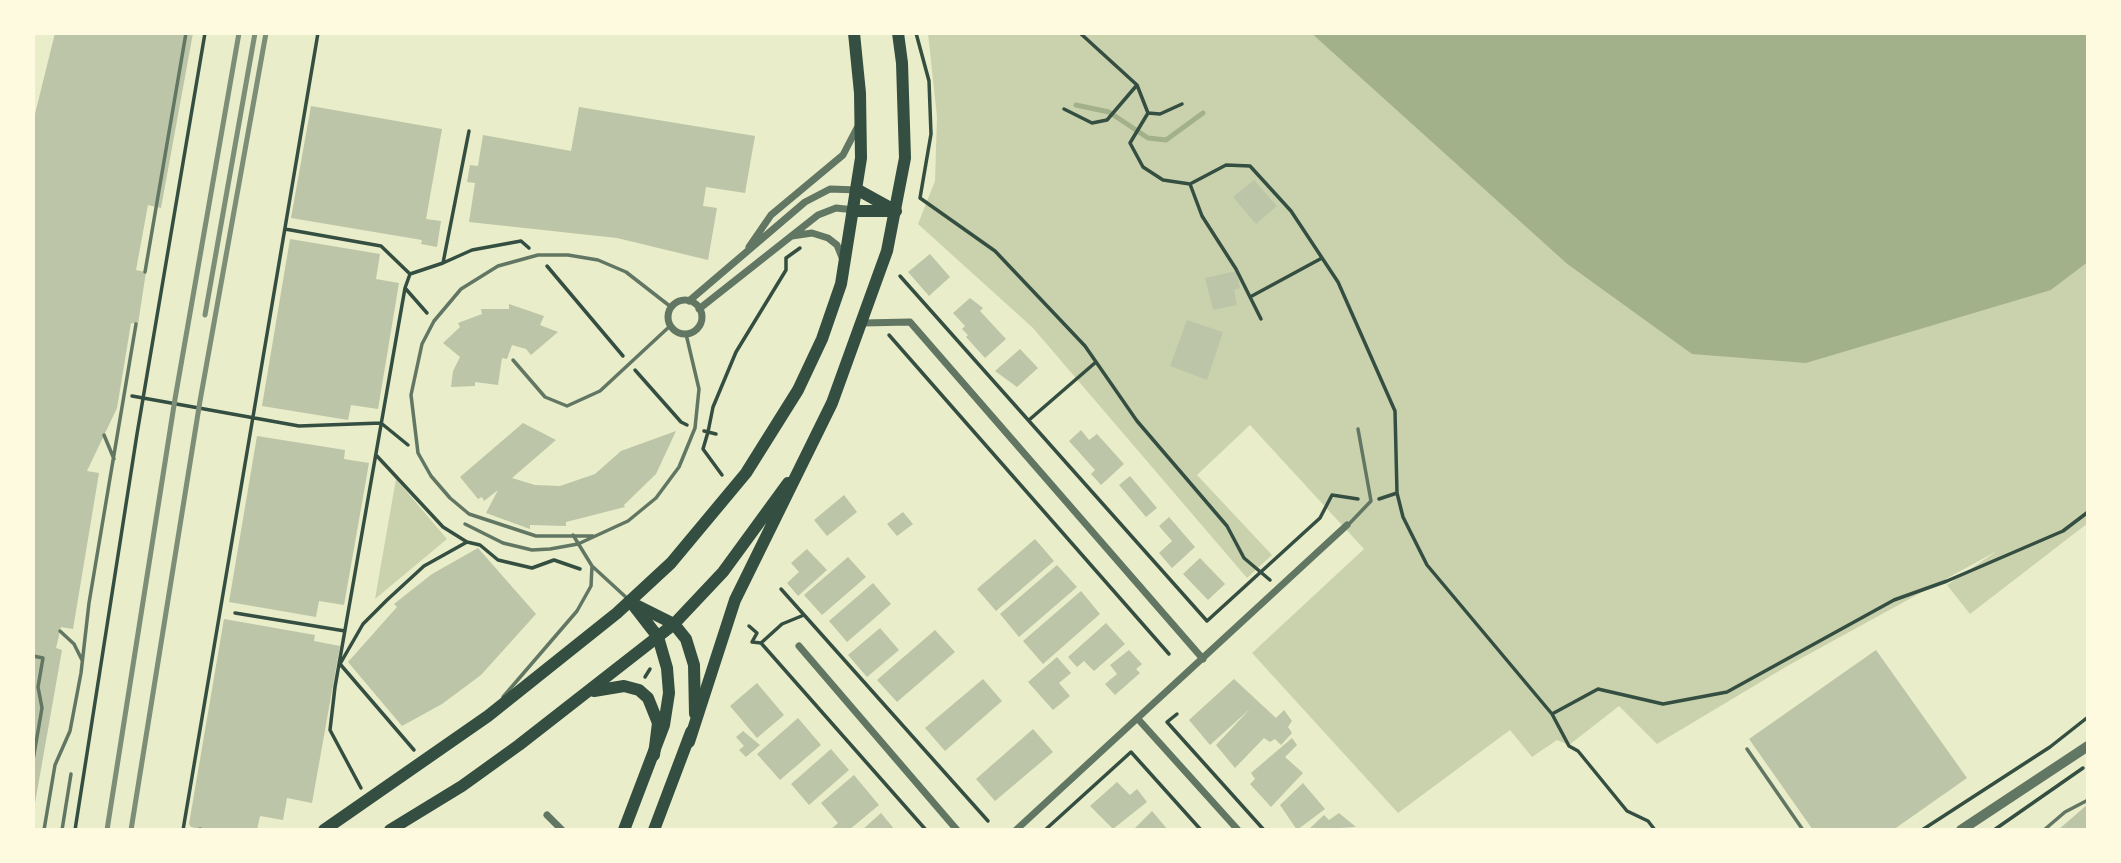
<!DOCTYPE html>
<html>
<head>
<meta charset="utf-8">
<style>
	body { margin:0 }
	#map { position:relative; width:2121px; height:863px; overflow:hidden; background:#e9edc9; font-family:"DM Sans",sans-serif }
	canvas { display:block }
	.frame { position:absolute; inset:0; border:35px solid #fefae0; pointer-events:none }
</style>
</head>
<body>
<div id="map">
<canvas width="2121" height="863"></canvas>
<div class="frame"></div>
</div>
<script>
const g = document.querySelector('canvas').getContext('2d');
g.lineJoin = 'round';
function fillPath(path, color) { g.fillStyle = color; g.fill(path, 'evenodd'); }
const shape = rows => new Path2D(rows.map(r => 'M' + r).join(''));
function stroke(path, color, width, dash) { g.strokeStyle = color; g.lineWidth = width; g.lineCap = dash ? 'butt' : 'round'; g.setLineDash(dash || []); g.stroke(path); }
const green = shape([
	[928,33,1311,33,1566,263,2051,290,2088,262,2088,523,1970,614,1947,585,1997,551,1789,665,1657,744,1619,706,1569,745,1557,740,1532,757,1510,730,1398,813,1252,653,1364,549,1250,425,1197,475,1272,555,1247,578,1033,328,918,224,935,181,937,117],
	[396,479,447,539,375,599]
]);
const water = shape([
	[1311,33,2088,33,2088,262,2051,290,1806,363,1692,354,1566,263]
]);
const stream = shape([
	[1076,105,1109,112,1148,138,1166,140,1203,113]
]);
const building = shape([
	[55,33,193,33,161,208,148,205,136,270,146,272,138,324,131,323,117,408,87,471,99,473,73,629,61,627,56,648,62,650,35,803,33,122],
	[311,106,442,129,426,219,441,221,437,247,421,244,422,240,291,218],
	[579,107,755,136,745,193,706,187,703,206,717,208,708,260,617,238,469,222,475,183,467,182,470,165,478,166,483,135,571,151],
	[1254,180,1277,206,1256,224,1233,197],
	[290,239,380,254,376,279,399,283,378,409,351,405,348,420,262,406],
	[930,254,950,277,929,296,908,272],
	[1236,271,1240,288,1234,290,1237,305,1213,310,1205,278],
	[970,298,983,308,980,311,1006,339,985,358,966,337,968,335,962,329,965,326,953,313],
	[509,304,544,316,540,325,558,332,531,355,526,349,512,345,507,359,502,358,498,385,475,382,475,386,451,387,453,371,460,357,443,343,460,327,458,323,482,314,481,309,509,309],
	[1187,320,1223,332,1207,380,1170,366],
	[1020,349,1038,368,1017,387,995,371],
	[523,423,556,440,512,478,535,485,560,486,595,474,621,451,676,431,656,474,624,505,625,507,566,522,566,526,530,525,530,529,486,513,498,490,484,501,482,497,478,499,460,477],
	[1081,430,1089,440,1097,434,1124,464,1101,485,1091,474,1095,470,1069,441],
	[257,436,345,450,344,459,369,463,344,605,319,601,316,617,229,602],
	[1130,476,1157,508,1146,517,1119,485],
	[844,495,857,512,827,536,814,520],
	[903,512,913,524,897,536,887,524],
	[1169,517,1195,547,1172,568,1159,553,1172,541,1159,526],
	[1035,539,1054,561,996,611,977,589],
	[478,548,536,614,481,675,442,704,402,726,348,662,397,607,394,604,432,574],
	[807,549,827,570,798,596,787,583,799,572,791,563],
	[848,557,866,577,822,615,804,595],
	[1200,558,1225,584,1208,600,1183,574],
	[1057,565,1077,587,1019,637,1000,614],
	[873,583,891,604,847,642,829,621],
	[1081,591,1100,614,1043,664,1023,641],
	[224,619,315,635,314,641,340,646,312,803,287,798,283,820,260,816,257,830,206,830,191,827,189,824],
	[1106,623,1125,644,1094,671,1084,661,1077,667,1068,657],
	[880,628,899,650,867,677,848,655],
	[935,630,955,652,897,702,877,680],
	[1129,650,1142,664,1136,669,1140,673,1115,695,1105,684,1117,674,1110,665],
	[1876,650,1967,778,1893,830,1813,830,1749,739],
	[1057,657,1071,673,1059,683,1070,696,1053,710,1028,682],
	[983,679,1002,701,945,751,925,728],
	[1234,679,1276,718,1284,710,1292,721,1288,727,1292,733,1281,745,1275,739,1270,742,1264,738,1235,768,1216,745,1250,709,1210,745,1189,720],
	[757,683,784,715,757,738,730,706],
	[798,718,821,745,780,780,757,754],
	[1033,729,1053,752,995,801,976,779],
	[743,731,760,745,746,757,739,750,744,746,736,737],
	[1292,738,1297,745,1285,757,1303,773,1271,807,1250,784,1255,779,1251,773],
	[831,749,849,770,809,805,791,784],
	[854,775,879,805,849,830,830,830,838,823,821,803],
	[1117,782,1130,795,1137,789,1147,802,1113,829,1090,806],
	[1303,783,1325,809,1297,830,1280,805],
	[2088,804,2088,830,2058,830],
	[1152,811,1168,830,1133,830],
	[881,813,895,830,862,830],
	[1339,813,1356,827,1308,830,1324,815,1329,820]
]);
const path = shape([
	[916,33,929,81,931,134,920,198,995,251,1085,346,1137,421,1227,526,1244,558,1270,580],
	[1080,33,1137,85,1148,113,1130,143,1143,167,1163,180,1190,184,1226,165,1250,166,1291,211,1338,282,1395,411,1397,493,1403,517,1427,565,1552,714,1569,746,1578,751,1627,811,1648,821,1655,830],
	[1064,109,1092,123,1107,120,1137,85],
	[1148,113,1160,114,1182,104],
	[1190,184,1202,216,1236,269,1261,319],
	[285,229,381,246,410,274],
	[443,263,472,250,521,241,529,248],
	[547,266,623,356],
	[900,276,1207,621,1320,518,1332,495,1358,499],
	[405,288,427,313],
	[1250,297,1322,258],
	[889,335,1169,654],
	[635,370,681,422,687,425],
	[132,396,299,426,381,423,408,445],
	[1029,420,1096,362],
	[704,431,708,432,703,449,722,475],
	[716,434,708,432,713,407,736,352,786,270,786,258,800,248],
	[376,455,443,527,467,542,480,545,498,560,532,568,554,560,580,569],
	[1379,499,1397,493],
	[781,589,988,821],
	[235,613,345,631],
	[749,626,757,633,752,642,761,643,782,624,804,615],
	[761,643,926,830],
	[645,677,650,669],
	[1177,714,1167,722,1264,830],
	[1552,714,1598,689,1663,704,1727,692,1894,600,1947,581,2063,531,2088,512],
	[414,750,340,664,363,624,387,600,424,566,467,542],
	[361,788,330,730,335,687,405,288,410,274,443,263,469,131],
	[75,830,137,434,205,33],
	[183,830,318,33],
	[1045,830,1131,752,1201,830],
	[1922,830,2050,747,2088,717],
	[1994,830,2083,768]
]);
const service = shape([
	[145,272,186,33],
	[513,360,545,397,567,406,600,391,670,326],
	[104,435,114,459],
	[465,524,503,543,532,550,550,549,578,544,628,521,656,498,679,467,695,428,699,389,686,334],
	[1349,524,1371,501,1358,429],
	[573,535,592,566,629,600],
	[593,536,536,536,469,514,450,498,431,476,418,453,411,395,422,344,434,321,461,289,498,266,538,255,568,255,598,260,626,272,671,307],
	[60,631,74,644,82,660],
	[33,656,43,658,38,687,42,708,33,760],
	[503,697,577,611,591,586,592,566],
	[1747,749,1803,830],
	[200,829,200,830],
	[44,830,55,765,70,731,81,673,89,603,136,324],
	[62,830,71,774],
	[2044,830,2065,812,2088,800]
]);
const minor = shape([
	[792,236,812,233,828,238,837,245,843,260],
	[749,247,771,215,843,155,857,128],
	'668 317a17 17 0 1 1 34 0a17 17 0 1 1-34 0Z',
	[689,301,805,202,830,189,858,190],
	[699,309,818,215,836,208,855,210],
	[863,323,910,322,1203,659],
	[799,646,957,830],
	[1138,719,1238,830],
	[547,815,562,830],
	[1016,830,1347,525]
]);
const tertiary = shape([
	[1961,830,2088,746]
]);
const primary = shape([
	[630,602,674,624,686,639,694,665,695,714],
	[624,830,664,725,669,693,667,668,658,637,634,606],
	[654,830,691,732]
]);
const trunk = shape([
	[858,190,896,211],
	[855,211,892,211],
	[594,691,624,686,639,690,648,698,658,723,654,755],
	[689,742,735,600,832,403,887,251,905,158,902,63,898,33],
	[324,830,488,716,617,613,671,563,746,473,798,390,822,339,841,284,861,158,860,93,854,33],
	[390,830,462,786,519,745,674,624,723,572,788,483]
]);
const rail = shape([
	[205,315,255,33],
	[107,830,175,399,239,33],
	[131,830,200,401,266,33]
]);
fillPath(green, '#cad2ad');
fillPath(water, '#a3b18a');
stroke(stream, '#a3b18a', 5);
fillPath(building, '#bcc5a7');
stroke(path, '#344e41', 3.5);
stroke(service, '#617663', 3.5);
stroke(minor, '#617663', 7);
stroke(tertiary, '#617663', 10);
stroke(primary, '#344e41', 12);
stroke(trunk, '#344e41', 12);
stroke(rail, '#7c8e77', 5);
</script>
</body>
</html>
